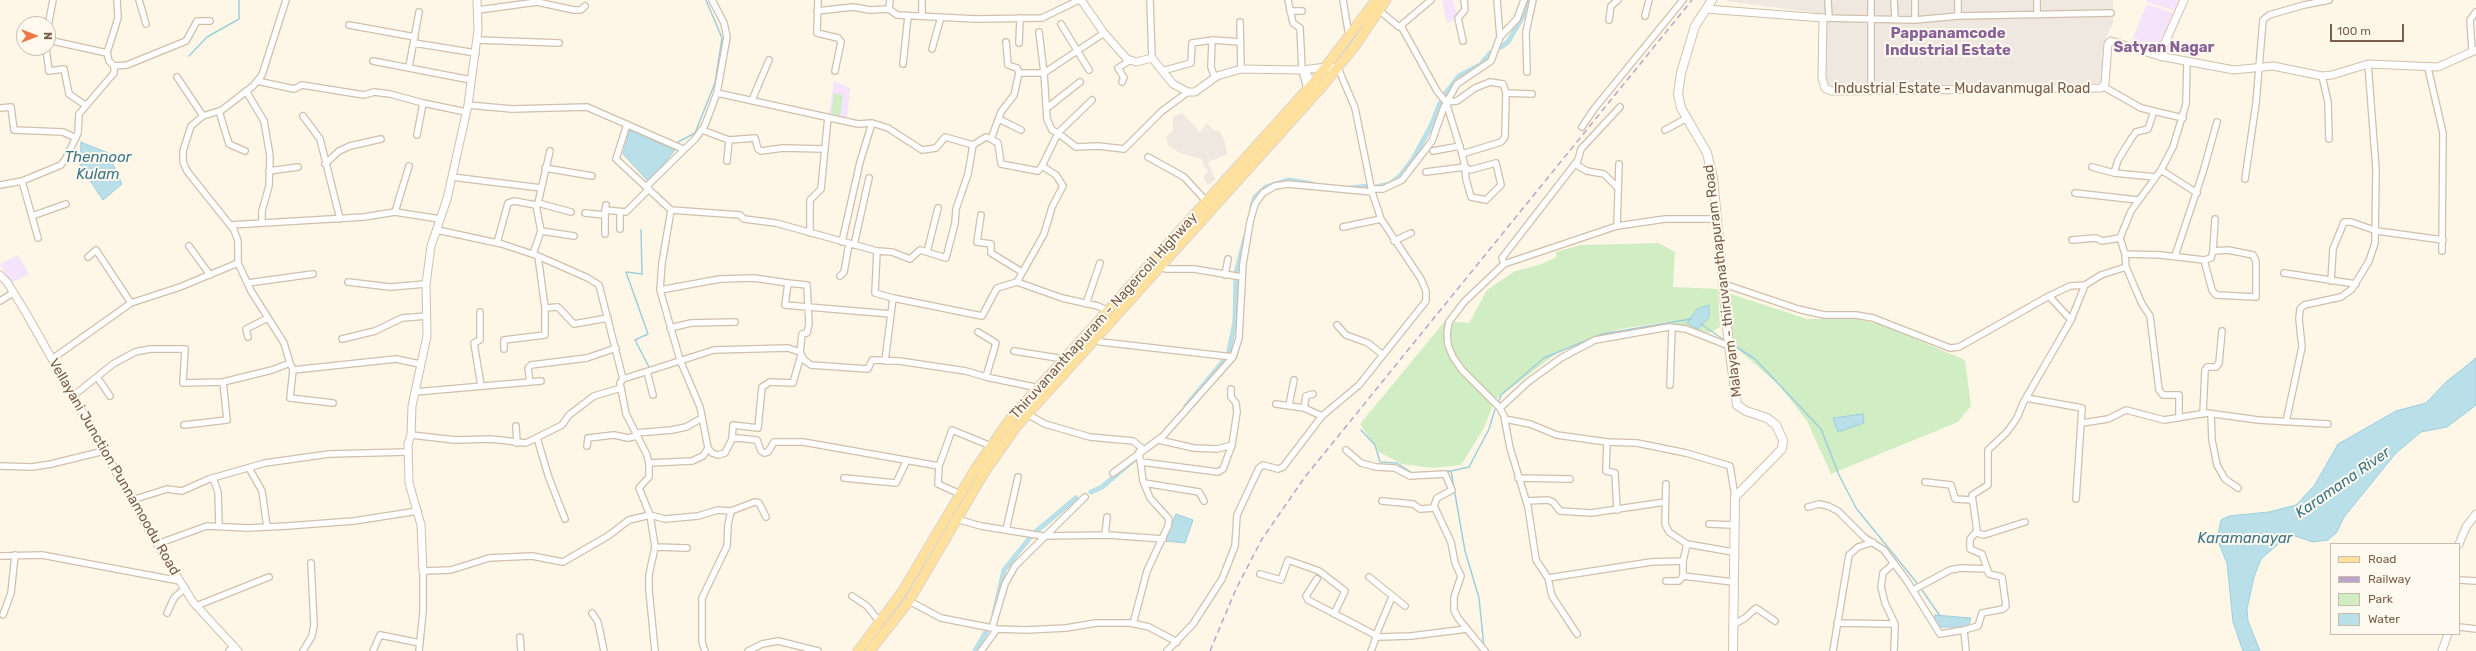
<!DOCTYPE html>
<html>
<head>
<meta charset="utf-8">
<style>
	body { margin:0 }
	#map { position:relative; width:2476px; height:651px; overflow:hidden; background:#fef7e7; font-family:Rubik,sans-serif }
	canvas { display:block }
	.legend { position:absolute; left:2330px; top:543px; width:130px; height:92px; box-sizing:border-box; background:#fffaef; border:1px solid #cabcad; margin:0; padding:5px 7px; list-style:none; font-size:12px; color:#7a5e49 }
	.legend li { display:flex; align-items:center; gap:8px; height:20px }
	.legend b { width:20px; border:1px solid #cabcad }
	.north { position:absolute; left:16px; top:16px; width:40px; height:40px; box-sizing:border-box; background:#fffaef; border:1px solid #cabcad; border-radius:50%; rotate:90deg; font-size:11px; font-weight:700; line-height:16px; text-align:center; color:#7a5e49 }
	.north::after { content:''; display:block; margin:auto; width:14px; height:18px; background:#ef7745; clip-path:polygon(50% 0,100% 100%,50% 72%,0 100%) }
	.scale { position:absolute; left:2330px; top:24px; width:74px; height:18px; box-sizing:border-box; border:2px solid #7a5e49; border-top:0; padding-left:5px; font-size:12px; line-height:14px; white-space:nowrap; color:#7a5e49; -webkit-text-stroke:3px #fffaef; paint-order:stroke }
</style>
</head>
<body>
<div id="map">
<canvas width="2476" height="651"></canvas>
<ul class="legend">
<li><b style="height:5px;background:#ffe19d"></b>Road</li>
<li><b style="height:5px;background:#bba3c9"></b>Railway</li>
<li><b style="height:11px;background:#d1edc4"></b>Park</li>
<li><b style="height:11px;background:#b9dfe9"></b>Water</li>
</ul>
<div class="north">N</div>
<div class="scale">100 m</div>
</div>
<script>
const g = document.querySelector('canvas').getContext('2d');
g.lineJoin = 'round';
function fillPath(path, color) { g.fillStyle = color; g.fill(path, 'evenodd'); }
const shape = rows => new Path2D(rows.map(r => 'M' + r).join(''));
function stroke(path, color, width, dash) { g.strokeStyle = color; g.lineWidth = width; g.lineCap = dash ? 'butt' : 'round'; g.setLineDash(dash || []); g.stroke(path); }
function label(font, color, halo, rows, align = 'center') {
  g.font = font + ' Rubik,sans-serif'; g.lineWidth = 4; g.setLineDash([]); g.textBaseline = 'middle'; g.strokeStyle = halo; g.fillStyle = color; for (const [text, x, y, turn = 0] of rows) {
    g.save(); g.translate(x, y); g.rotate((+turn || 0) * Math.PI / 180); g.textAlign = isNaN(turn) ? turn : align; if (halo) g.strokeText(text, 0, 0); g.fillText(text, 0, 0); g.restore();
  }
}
const industrial = shape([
	[1727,0,2113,0,2113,23,2106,38,2100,83,1832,88,1826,83,1825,14,1726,1],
	[1182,113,1200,132,1207,123,1214,130,1219,131,1225,142,1227,154,1208,162,1215,180,1208,185,1203,178,1208,171,1202,163,1202,159,1180,153,1168,145,1166,138,1173,130,1173,117]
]);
const education = shape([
	[1442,0,1453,0,1458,19,1447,23],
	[2147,0,2178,0,2175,11,2147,2],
	[2147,4,2173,13,2156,51,2131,42],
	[834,81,850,88,847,119,829,115],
	[18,255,29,274,11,283,0,264]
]);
const green = shape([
	[834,93,843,95,840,116,831,113],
	[1658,243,1675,252,1673,287,1718,289,1720,327,1709,333,1667,322,1619,329,1561,350,1495,400,1484,428,1461,465,1433,468,1402,464,1379,452,1360,424,1445,321,1469,323,1487,290,1515,271,1542,264,1556,257,1556,252,1580,245],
	[1728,293,1807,319,1858,319,1882,325,1965,360,1971,406,1958,422,1831,474,1807,421,1779,385,1734,346]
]);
const water = shape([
	[630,130,675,150,649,182,623,154,630,130],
	[81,142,108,153,122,184,103,200,80,166,81,142],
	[1709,305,1709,317,1698,329,1687,323,1697,309,1709,305],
	[2476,358,2476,405,2447,427,2421,432,2396,453,2344,517,2337,532,2328,540,2313,542,2295,536,2284,539,2261,559,2254,577,2247,609,2248,621,2260,651,2243,651,2233,622,2227,563,2217,539,2221,520,2229,516,2269,512,2296,505,2314,486,2338,444,2396,411,2426,403,2446,382,2476,358],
	[1863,414,1864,423,1838,432,1833,418,1863,414],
	[1176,514,1193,520,1185,543,1165,541,1176,514],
	[1935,615,1971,618,1968,627,1933,627,1935,615]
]);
const stream = shape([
	[189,56,207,37,239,19,239,0],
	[678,142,695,133,715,83,722,38,706,0],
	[641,230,642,274,626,272,648,334,635,340,650,369],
	[1701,324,1724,340],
	[1733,345,1755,359,1821,429,1839,475,1856,508,1917,583],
	[1499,401,1501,395,1544,358,1602,334,1691,319],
	[1361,430,1375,445,1380,462,1397,463,1412,473,1451,471,1469,467,1489,429,1495,409],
	[1451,471,1465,551,1479,598,1484,647],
	[1922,590,1940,616]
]);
const canal = shape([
	[1501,47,1508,42,1522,18,1527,0],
	[1445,94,1459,76,1480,65,1490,53],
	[1376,187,1390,184,1400,176,1413,159,1431,126,1440,103],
	[1351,188,1368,186],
	[1252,207,1255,197,1266,187,1289,180,1313,184],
	[1229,351,1235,322,1236,273,1245,238],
	[1186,406,1225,359],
	[1091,492,1102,487,1135,459],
	[994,614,1004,570,1033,534,1076,498],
	[975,651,986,632]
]);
const minor = shape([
	[139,0,146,24],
	[286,0,262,75,253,86,222,110,203,116,191,126,183,151,183,162,187,171,234,230,238,241,238,263,251,291,284,343,290,363,293,370,290,398,333,403],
	[818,0,817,33,838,38,841,42,835,71],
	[890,0,889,9,897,15,976,19,1042,18,1079,0],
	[1150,0,1152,58],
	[1288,0,1293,23,1300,28,1302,70,1307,89],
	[1343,0,1349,36],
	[1497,0,1500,37],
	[1828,0,1829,18],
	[1894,0,1895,19],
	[478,10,537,2,574,10,581,10,585,6],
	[817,11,853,7,870,10,889,9],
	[1290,11,1302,11],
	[1380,11,1399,27,1431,0],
	[2037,15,2037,0],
	[922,16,922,0],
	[1645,16,1649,0],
	[1958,16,1958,0],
	[1823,18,1915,20,1958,16,2111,13],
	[1609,20,1611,6,1618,0],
	[1915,20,1915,0],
	[1240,22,1241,69],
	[1061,24,1089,70],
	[349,25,415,37],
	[48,26,53,0],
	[1401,26,1437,91,1446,102,1462,154,1465,167,1466,179,1471,197,1486,200,1501,185,1496,163,1470,170,1465,167,1426,172],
	[48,40,107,53],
	[477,40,559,43],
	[1212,40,1211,67,1215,78],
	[1463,41,1458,18,1465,10,1464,0],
	[414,43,476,53],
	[1019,43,1020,18],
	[46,48,49,71,64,69,69,94,85,105],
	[932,49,941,17],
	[2472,50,2470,20,2476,12],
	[373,61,471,80],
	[903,64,908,16],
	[114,66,127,65,186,41,197,21,210,21],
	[409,67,419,12],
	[2428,68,2443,133,2442,251],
	[1162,71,1191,63,1192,43,1213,40,1240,42],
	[1527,72,1526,32,1533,0],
	[1019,73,1044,73,1104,33],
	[2322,76,2328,102,2329,139],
	[177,77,203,116],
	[257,81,294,89,302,85,364,95,374,92,390,94,423,103],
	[1122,82,1124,78,1118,68,1129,61],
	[2104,87,2141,108,2183,118],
	[1871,90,1871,0],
	[246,91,264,121,270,156,269,186,262,211,262,223],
	[717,93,858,124,872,123,888,128,922,150,936,148,945,137,973,145],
	[1506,93,1532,94],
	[752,100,769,60],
	[1092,100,1058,133,1076,147,1098,146,1124,149,1162,111,1188,92],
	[1446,102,1457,101,1475,88,1490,82,1503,84,1506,93,1505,137,1501,142,1462,154],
	[468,105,512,109,587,107,683,149],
	[0,108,11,107,14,130,63,132,76,138],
	[1047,108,1080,82],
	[219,111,229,144,245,151],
	[303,116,320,139,340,219],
	[999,119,1021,130],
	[627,124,616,159,671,210],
	[1582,127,1594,109,1683,0],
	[702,130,729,140],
	[1665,130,1687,118],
	[417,135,423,103,466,112],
	[991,139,998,143,1001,164,1038,171,1042,166],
	[1433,151,1460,146],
	[1148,157,1184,177,1206,201],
	[727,161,729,140,755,138,758,149,761,151,783,148,824,149],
	[325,164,339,151,350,146,381,139],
	[1575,164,1587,171,1604,174,1618,188],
	[409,166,395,212,440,219],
	[2092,167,2114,173,2155,177],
	[545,168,592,176],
	[2161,170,2197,193],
	[269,171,298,167],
	[2114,173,2118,160,2131,139,2136,132,2148,129,2154,111],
	[452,177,541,188],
	[2245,179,2256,103,2263,20,2269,15,2304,5,2329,0],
	[22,181,38,238],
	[0,185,22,181,61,165,66,158,78,133,79,114,114,73,114,66,109,61,107,53,118,18,117,0],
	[647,186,696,138,705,125,717,93,727,37,724,23,712,0],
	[1372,189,1383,189,1402,180,1432,141,1444,107,1457,84,1491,61,1500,37,1517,19,1524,0],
	[2075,193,2138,200],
	[538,203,571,212],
	[606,205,605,210,626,212,649,189],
	[585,213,605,215],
	[620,213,620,229],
	[981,215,977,242,991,244,991,253,1022,272],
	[32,216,66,204],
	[230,225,364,217,395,212],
	[1617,226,1619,164],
	[1343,227,1381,219],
	[437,230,502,244,538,256,588,278,599,285,623,379],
	[541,231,574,236],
	[810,233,810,200,821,189,828,117],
	[605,234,605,210],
	[2072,240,2096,238,2102,241,2120,238],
	[1394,241,1411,233],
	[842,242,860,162,872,123],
	[497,243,508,203,514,201,536,205,538,203,550,151],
	[854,245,869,178],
	[189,246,210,275],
	[877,251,892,252,910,259,920,250,946,258,955,223,956,209,968,174,973,145,986,137,991,139,1001,112,1014,95,1019,73,1017,68,1008,65,1006,42],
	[2213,251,2215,219],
	[927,252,938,208],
	[533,254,541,231,536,205],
	[2125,254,2161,255,2204,260,2211,258,2213,251,2228,250,2253,255,2256,261,2256,297,2216,295,2212,290,2204,260],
	[2175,256,2203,172,2217,122],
	[88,257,96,250,131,303],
	[1504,264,1502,258,1578,160,1581,149,1620,107],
	[1159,267,1167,269,1194,269,1242,277],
	[2284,273,2356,284],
	[1225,275,1228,259],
	[840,276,844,272,849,244],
	[2331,281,2333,249,2344,222,2351,222,2377,231,2443,240],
	[348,282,390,287,426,284],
	[1017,282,1044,234,1052,207,1063,186,1056,175,1042,166,1058,133,1052,130,1047,119,1044,73,1039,32],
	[248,283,313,274],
	[788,283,807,285,809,324,807,333,802,334,800,352],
	[1724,284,1798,309,1824,315,1856,315,1873,318,1950,348,1959,347,2049,296,2071,320],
	[660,290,720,279,754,278,788,283,785,305,891,314],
	[2049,296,2070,286,2085,285],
	[0,301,13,293],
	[1086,304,1100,263],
	[545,308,558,307,574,324,608,318],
	[480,312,480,340,474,343,481,386],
	[1337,325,1346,335,1368,343,1383,355],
	[670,328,691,323,735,322],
	[978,332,996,343,986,377],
	[248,337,246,329,268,318],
	[342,339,375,331,402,318,427,316],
	[1095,339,1101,342,1233,357],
	[504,349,504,340,545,335,545,308,538,256],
	[1014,351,1064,359],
	[52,359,131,303,180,287,238,263],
	[885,361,893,298],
	[293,370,396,359,420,364],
	[647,372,653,395],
	[97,377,110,396],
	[530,382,528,368,531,365,587,358,616,348],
	[1670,385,1672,328],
	[415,392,541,381],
	[73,396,113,364,135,352,150,349,185,349,183,383,223,382,272,370,290,363],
	[2026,398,2082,408,2076,499],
	[1276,404,1304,408,1322,416],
	[1289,405,1294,380],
	[1304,408,1306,396,1313,394],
	[1500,408,1528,382,1561,358,1595,340,1669,327,1686,329,1729,346],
	[1027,414,1045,424,1090,437,1133,441,1143,449],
	[2203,414,2205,370,2207,367,2216,367,2219,363,2222,331],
	[2211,414,2212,440,2217,465,2225,479,2238,488],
	[2179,418,2179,395,2163,395,2159,390,2150,316,2142,304,2126,267,2125,254,2120,238,2131,211,2161,170,2173,147,2186,104,2187,62],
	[1505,419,1530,424,1557,435,1607,442],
	[2286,422,2302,347,2299,319,2300,309,2304,305,2341,297,2352,289,2369,261,2375,243,2376,169,2368,64],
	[2082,423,2108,419,2126,410,2164,420,2207,413,2258,420,2328,424],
	[184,425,227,420,223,382],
	[516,426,517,443],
	[636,433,672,430,686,427,702,418],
	[411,435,455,440,491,439,526,443,562,425,569,415,594,396,621,388],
	[537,438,549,478,565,519],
	[732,439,733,425,758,428,762,387,770,382,793,383,801,355],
	[1159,440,1194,448,1217,449,1232,445,1237,412,1236,403,1231,397,1231,389],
	[587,446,588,438,614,435,628,438,637,436],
	[1346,450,1361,463,1376,467,1395,468,1410,476,1445,474,1452,490,1437,498,1434,506,1451,542,1455,563,1461,576,1454,597,1454,610,1458,618,1485,651],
	[1141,462,1218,472,1223,469,1232,445],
	[649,463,692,461,703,456,708,448],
	[0,466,32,467,51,464,104,451],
	[939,466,952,430,991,446],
	[249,468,262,491,267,527],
	[1113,473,1163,436,1233,357,1239,338,1243,264,1250,222,1255,204,1263,193,1275,186,1288,184,1372,192],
	[213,478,218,492,219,525],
	[844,478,896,483,907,460],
	[1518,478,1570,479],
	[1925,482,1951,485,1955,499,1972,500],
	[1144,483,1199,492,1204,501],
	[1666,484,1665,524,1669,532,1687,544],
	[960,494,938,484,939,466,803,442,774,442,768,452,764,453,761,451,757,440,737,438,732,439,725,453,718,455,712,453,708,448,700,407,680,360,660,290,662,263,671,210,740,215,744,219,776,223,877,251,875,293,893,298,982,316,997,288,1017,282,1062,298,1098,306,1108,311],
	[132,500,167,489,182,491,209,479,265,463,329,454,407,452],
	[1382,501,1413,504,1420,509,1435,508],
	[1526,501,1548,500,1553,502,1560,511,1591,513,1665,502],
	[1808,507,1819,504,1828,506,1838,511,1865,538,1884,550,1907,581,1940,634,1964,630],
	[1617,510,1615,473,1606,471,1607,442,1637,443,1686,453,1727,465,1730,466,1735,497],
	[731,511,755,502,759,503,766,517],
	[956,519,981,526,1043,536,1108,535,1163,539],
	[1709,524,1734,525],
	[1006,530,1018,477],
	[1977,533,1984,535,2025,522],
	[1105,535,1107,517],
	[157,544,207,526,248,528,287,526,354,521,418,511],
	[655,547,650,515,665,519,698,516,718,510,731,511,728,525,727,546,702,598,702,642,705,651],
	[0,556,42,555,180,581],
	[1894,563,1883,573,1881,587,1885,603,1895,624,1894,651],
	[1260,574,1281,580,1288,560,1319,571,1345,591,1334,614],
	[1683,576,1733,582],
	[1369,577,1405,606],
	[1548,578,1536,560,1528,507,1510,448,1504,416,1500,408,1462,370,1453,357,1448,345,1447,333,1449,322,1464,302,1504,264,1617,226,1665,219,1718,219],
	[1317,579,1306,596,1308,600,1379,637,1411,636,1467,629],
	[2459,580,2476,581],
	[1666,581,1679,581,1683,576,1683,561],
	[1913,590,1950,570,1961,568,1987,569],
	[852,596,867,606,879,621],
	[909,601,941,618,997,629,1026,630,1066,628,1096,623,1131,623,1149,627,1177,642],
	[196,606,269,577],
	[167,613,174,598,185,588],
	[592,613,598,622,604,651],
	[3,615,11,593,15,555],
	[1837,623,1895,624],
	[1133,624,1147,571,1168,526,1169,519,1150,498,1143,481,1139,452],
	[1733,625,1745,618,1756,608,1775,621],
	[2459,627,2476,629],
	[992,628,1005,584,1015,566,1085,497],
	[1577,634,1552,596,1548,578,1651,562,1683,561,1687,544,1733,552],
	[1376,635,1392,597],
	[520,637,521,651],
	[229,651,233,646],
	[303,651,312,636,314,625,311,563],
	[373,651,380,635,420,643],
	[419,651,423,612,423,571,451,570,489,558,532,556,563,562,608,536,629,520,650,515,639,488,649,477,649,464,647,455,626,414,620,383,623,379,714,350,788,348,800,352,804,360,811,365,868,369,872,360,899,361,966,371,986,377,1039,388,1045,393],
	[655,651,649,590,649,575,655,547,687,548],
	[748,651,762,644,778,641,818,651],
	[981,651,997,629],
	[1167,651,1193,624,1222,579,1235,546,1237,515,1259,468,1263,465,1278,469,1283,467,1322,416,1359,385,1426,301,1426,291,1421,279,1381,219,1372,192,1355,108,1338,68],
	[1371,651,1377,635],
	[1833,651,1849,555,1858,547,1873,542],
	[1966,651,1964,630,1978,626,1982,613,2003,609,2006,606,2002,577,1989,574,1982,554,1970,549,1970,539,1977,531,1972,495,1988,485,1988,450,2007,432,2017,418,2023,403,2071,320,2085,285,2101,275,2126,267]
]);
const tertiary = shape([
	[1081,0,1104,33,1127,59,1136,62,1152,58,1173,84,1188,92,1195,92,1217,76,1241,69,1302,70,1317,86],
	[1706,9,1823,18,1822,78,1825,88,1831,91,2101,88,2105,84,2108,44,2111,41,2159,56,2234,70,2273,66,2322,76,2332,75,2368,64,2438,67,2476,50],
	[2159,56,2184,0],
	[1302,70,1326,67,1338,68],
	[0,275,7,282,26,313,157,544,193,602,238,651],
	[2459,544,2466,527,2476,514],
	[423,571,421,525,409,483,408,444,411,435,412,406,427,336,426,284,431,246,447,199,468,105,478,30,477,0],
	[2442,651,2448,634]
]);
const secondary = shape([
	[1712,0,1695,26,1681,73,1678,94,1681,108,1707,153,1713,178,1729,346,1737,405,1746,411,1767,418,1776,425,1783,440,1782,449,1735,497,1733,651]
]);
const primary = shape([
	[858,651,902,592,974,471,1010,419,1314,82,1376,0],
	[870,651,909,601,984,473,1016,427,1320,89,1355,46,1386,0]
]);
const rail = shape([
	[1210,651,1236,589,1262,539,1305,477,1692,0]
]);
const streetNames = [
	["Industrial Estate - Mudavanmugal Road",1962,89],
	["Malayam - thiruvanathapuram Road",1723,281,-97],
	["Thiruvananthapuram - Nagercoil Highway",1104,316,-48],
	["Vellayani Junction Punnamoodu Road",114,467,60]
];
const neighbourhoodNames = [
	["Pappanamcode",1948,34],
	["Industrial Estate",1948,51],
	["Satyan Nagar",2164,48]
];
const waterNames = [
	["Thennoor",98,158],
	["Kulam",98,175],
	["Karamana River",2343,483,-35],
	["Karamanayar",2245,539]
];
fillPath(industrial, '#eee8e1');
fillPath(education, '#f4e3fa');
fillPath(green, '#d1edc4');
fillPath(water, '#b9dfe9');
stroke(water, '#9fcedc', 1);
stroke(stream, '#9fcedc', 1.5);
stroke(canal, '#b9dfe9', 5);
stroke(minor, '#d1bfab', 8);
stroke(tertiary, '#d1bfab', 9);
stroke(secondary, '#d7c1ab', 10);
stroke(primary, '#dcd5d0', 11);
stroke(minor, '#fff', 5.5);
stroke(tertiary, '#fff', 7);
stroke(secondary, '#fff', 8);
stroke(primary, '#ffe19d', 9);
stroke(rail, '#bba3c9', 1.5, [6, 4]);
label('14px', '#7a5e49', '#fffaef', streetNames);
label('bold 15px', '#886196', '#fffaef', neighbourhoodNames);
label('italic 15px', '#3e7687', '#fffaef', waterNames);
</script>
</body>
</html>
